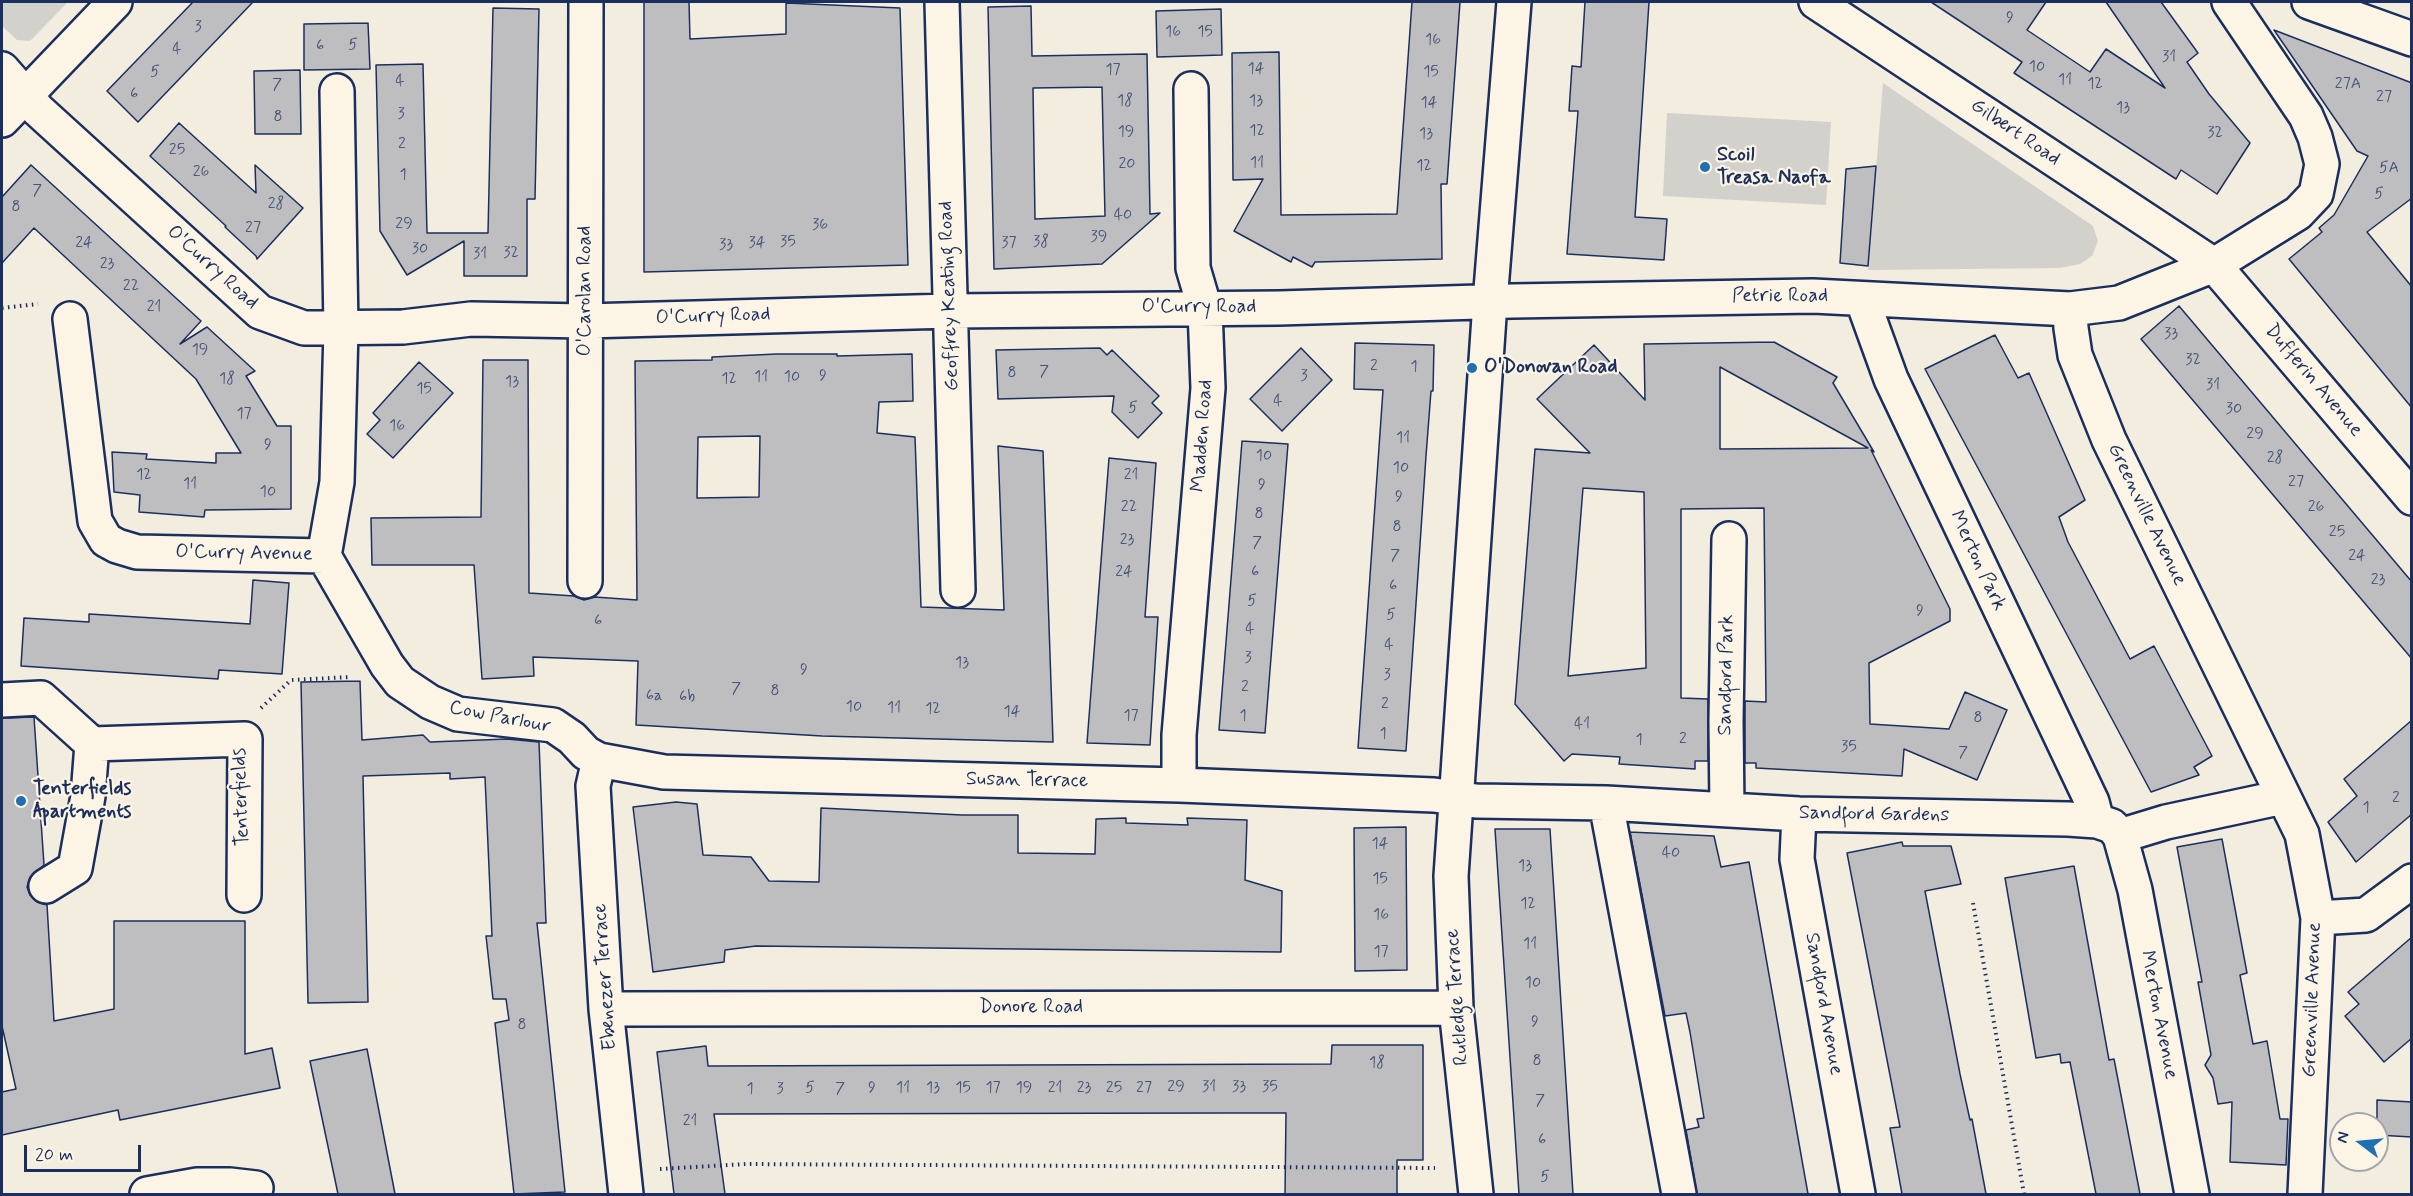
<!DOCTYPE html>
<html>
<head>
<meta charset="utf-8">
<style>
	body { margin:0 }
	#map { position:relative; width:2413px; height:1196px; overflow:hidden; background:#f3ede0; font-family:Mynerve,sans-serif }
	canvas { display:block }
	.frame { position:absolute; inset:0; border:3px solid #1b2f5e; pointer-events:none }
	.north { position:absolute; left:2329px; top:1112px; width:60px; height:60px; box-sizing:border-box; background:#fcf5e5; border:2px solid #a2a6af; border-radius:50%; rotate:286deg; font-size:16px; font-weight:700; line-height:24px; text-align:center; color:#1b2f5e }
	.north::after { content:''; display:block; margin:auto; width:21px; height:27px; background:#1f6fb2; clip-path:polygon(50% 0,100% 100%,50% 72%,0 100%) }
	.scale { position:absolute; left:24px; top:1145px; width:117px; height:27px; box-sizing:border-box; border:3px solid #1b2f5e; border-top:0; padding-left:8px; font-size:18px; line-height:21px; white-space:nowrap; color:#1b2f5e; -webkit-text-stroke:4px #fcf5e5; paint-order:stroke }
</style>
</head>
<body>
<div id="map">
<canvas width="2413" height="1196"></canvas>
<div class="frame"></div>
<div class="north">N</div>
<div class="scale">20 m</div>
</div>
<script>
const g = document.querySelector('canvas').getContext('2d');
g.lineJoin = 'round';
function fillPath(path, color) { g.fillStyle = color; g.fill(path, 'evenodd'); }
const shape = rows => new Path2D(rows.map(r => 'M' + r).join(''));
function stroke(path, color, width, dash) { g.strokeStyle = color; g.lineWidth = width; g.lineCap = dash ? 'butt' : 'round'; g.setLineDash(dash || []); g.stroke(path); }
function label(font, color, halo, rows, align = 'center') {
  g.font = font + ' Mynerve,sans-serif'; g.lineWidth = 4.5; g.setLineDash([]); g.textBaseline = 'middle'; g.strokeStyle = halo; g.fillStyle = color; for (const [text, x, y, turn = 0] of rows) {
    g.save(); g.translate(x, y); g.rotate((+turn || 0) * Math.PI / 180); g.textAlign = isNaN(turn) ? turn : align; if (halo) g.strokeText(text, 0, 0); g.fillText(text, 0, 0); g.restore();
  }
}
const green = shape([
	[2,2,68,2,30,41,17,40,2,26],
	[1883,83,2093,226,2098,241,2092,256,2080,264,2060,268,1868,270],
	[1667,113,1831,122,1826,205,1663,196]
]);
const building = shape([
	[193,2,253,2,138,122,107,91,193,2],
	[644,2,689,2,690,39,786,34,786,3,900,8,908,265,644,272,644,2],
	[1412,2,1460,2,1447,184,1441,184,1442,259,1315,262,1312,267,1293,257,1291,262,1234,231,1263,179,1233,180,1232,53,1279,52,1281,215,1397,214,1412,2],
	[1585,2,1649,2,1635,217,1667,219,1664,260,1567,254,1578,111,1569,111,1572,66,1581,67,1585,2],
	[1931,2,2046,2,2027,30,2090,72,2106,49,2165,88,2106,2,2161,2,2198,53,2187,62,2209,94,2250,143,2217,194,2181,170,2176,179,2014,73,2022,62,1931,2],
	[1031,6,1032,56,1147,54,1150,214,1160,213,1102,264,994,269,988,7,1031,6],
	[1102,87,1105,216,1035,219,1033,88,1102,87],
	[493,8,539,9,535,199,527,199,527,276,464,276,464,241,407,275,380,231,376,65,423,64,427,233,488,233,493,8],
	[1221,9,1222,55,1157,57,1156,11,1221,9],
	[368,23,370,69,304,70,304,24,368,23],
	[2274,30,2412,83,2412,198,2367,232,2412,287,2412,408,2289,259,2322,232,2319,228,2334,215,2368,156,2357,151,2274,30],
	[300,70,301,134,255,134,254,71,300,70],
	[179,123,256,193,255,165,303,208,257,259,256,256,225,227,226,226,150,156,179,123],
	[31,165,201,321,180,344,207,327,255,371,246,376,277,426,291,426,291,509,205,510,204,517,139,512,140,495,114,492,112,452,147,454,146,459,216,463,216,453,241,453,196,379,34,228,2,263,2,197,31,165],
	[1876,166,1868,266,1840,263,1846,169,1876,166],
	[2179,306,2412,582,2412,659,2141,339,2179,306],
	[1995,335,2018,378,2029,373,2085,500,2059,517,2068,542,2130,659,2154,646,2212,756,2194,767,2199,775,2151,792,1925,369,1995,335],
	[1774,342,1837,377,1833,383,1874,452,1871,450,1950,609,1950,621,1869,663,1870,724,1949,729,1965,692,2007,710,1977,780,1904,749,1902,776,1756,768,1756,763,1745,763,1745,701,1766,702,1764,508,1681,509,1681,698,1708,699,1708,761,1695,761,1695,769,1619,764,1620,757,1572,754,1564,761,1515,704,1535,449,1590,453,1537,399,1594,345,1645,400,1644,344,1774,342],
	[1720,367,1868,448,1720,449,1720,367],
	[1583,488,1644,492,1646,668,1568,676,1583,488],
	[1355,343,1434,345,1433,391,1431,391,1426,456,1406,751,1358,748,1383,390,1354,389,1355,343],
	[1100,348,1107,355,1112,350,1159,396,1152,403,1162,413,1138,438,1112,412,1114,396,998,399,996,350,1100,348],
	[1301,348,1332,380,1282,431,1250,399,1301,348],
	[777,354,837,354,837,356,912,354,913,401,879,402,877,433,915,437,921,607,1004,610,998,446,1043,451,1053,742,822,736,636,725,638,661,533,657,534,676,482,679,474,565,372,565,371,518,481,517,483,360,528,360,529,593,574,596,584,600,595,597,637,600,635,361,712,360,712,357,777,354],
	[760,436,759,497,697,498,698,437,760,436],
	[419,362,453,393,393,458,367,434,380,420,373,413,419,362],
	[1242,441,1288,444,1265,733,1219,730,1242,441],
	[1109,458,1156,463,1145,617,1158,617,1150,745,1087,743,1109,458],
	[253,580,289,583,282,674,219,670,218,679,21,666,24,618,89,622,89,614,250,624,253,580],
	[360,681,362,740,423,735,430,742,507,739,539,742,546,923,537,923,565,1192,514,1194,495,1023,509,1020,506,999,493,999,486,936,492,936,485,777,450,779,450,773,363,776,368,1002,308,1003,301,682,360,681],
	[34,717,44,865,30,877,27,887,30,895,37,902,47,905,54,1021,114,1009,114,921,245,921,245,1054,272,1048,280,1088,120,1120,118,1110,2,1135,2,1092,16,1089,2,1026,2,718,34,717],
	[2412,720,2412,814,2356,862,2328,822,2357,796,2344,779,2412,720],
	[676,802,697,804,703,855,751,857,769,881,819,882,821,808,962,815,1018,815,1018,853,1095,854,1096,819,1126,818,1126,823,1188,825,1187,818,1247,820,1245,880,1282,891,1281,952,756,946,725,950,724,962,653,972,633,807,676,802],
	[1406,827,1407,970,1355,971,1354,828,1406,827],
	[1495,829,1550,829,1573,1194,1519,1194,1495,829],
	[1630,832,1714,836,1721,867,1749,862,1808,1194,1697,1194,1686,1130,1699,1127,1697,1119,1704,1118,1690,1032,1686,1013,1665,1016,1630,832],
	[2222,839,2247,973,2240,975,2253,1044,2267,1041,2280,1119,2288,1119,2286,1165,2230,1162,2232,1102,2218,1104,2213,1078,2205,1065,2211,1055,2198,982,2202,982,2177,847,2222,839],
	[1902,842,1903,846,1951,846,1961,884,1925,891,1960,1074,1970,1120,1972,1119,1986,1194,1902,1194,1890,1128,1900,1127,1847,853,1902,842],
	[2074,866,2109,1060,2114,1059,2140,1194,2096,1194,2070,1062,2061,1063,2060,1054,2036,1058,2005,878,2074,866],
	[2412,937,2412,1038,2384,1062,2345,1016,2359,1004,2348,992,2412,937],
	[1332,1045,1423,1045,1423,1160,1397,1160,1397,1194,1285,1194,1286,1113,1224,1113,714,1114,725,1194,674,1194,657,1052,706,1046,708,1066,1331,1064,1332,1045],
	[367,1049,395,1194,338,1194,310,1061,367,1049],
	[2377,1100,2412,1102,2412,1137,2377,1135,2377,1100]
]);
const path = shape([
	[2,308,38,304],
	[261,708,291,680,351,677],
	[1973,903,2024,1194],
	[660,1169,746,1164,1435,1168]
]);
const minor = shape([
	[942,2,958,590],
	[1816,2,2214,265,2412,498],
	[2229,2,2306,116,2315,137,2322,164,2316,194,2298,213,2214,265,2119,303,2070,309,2071,328,2075,355,2109,440,2302,834,2318,918,2305,1194],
	[2309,2,2412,39],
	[2,69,38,110,260,312,304,328,403,327,471,319,586,321,950,311,1279,308,1512,301,1813,296,2070,309],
	[2,120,115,2],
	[1862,299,1891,379,2092,802,2097,821],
	[70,319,95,521,106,540,117,546,137,552,324,556],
	[324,556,387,665,400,682,430,702,458,714,553,725,572,738,586,753,599,760,664,772,1179,785,1434,795,1476,801,1606,803,1799,814,2068,819,2097,821,2112,826,2120,836,2135,890,2192,1194],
	[324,556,337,482,341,329,337,91],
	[585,581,586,2],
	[2,700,41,698,92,744,245,739,244,895],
	[599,760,593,786,606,1009,626,1194],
	[1179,785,1179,735,1208,388,1205,309,1193,268,1191,89],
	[1606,803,1679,1194],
	[1727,810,1726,721,1729,539],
	[1799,814,1797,859,1858,1194],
	[2120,836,2166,822,2283,797],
	[46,886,75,868,88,796,92,744],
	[2318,918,2366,915,2412,881],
	[606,1009,1456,1008],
	[147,1194,197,1185,230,1185,256,1188],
	[1476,1194,1456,1008,1451,876,1490,302,1514,2]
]);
const markers = [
	[1705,167,6,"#1f6fb2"],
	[1472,368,6,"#1f6fb2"],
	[21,801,6,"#1f6fb2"]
];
const numberNames = [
	["9",2010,19],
	["3",198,28],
	["16",1173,33],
	["15",1205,33],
	["16",1433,41],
	["5",353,46],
	["6",320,47],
	["4",177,50],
	["31",2169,58],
	["10",2037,68],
	["14",1256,70],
	["17",1113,71],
	["5",155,73],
	["15",1431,73],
	["11",2065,81],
	["4",400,82],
	["12",2095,85],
	["27A",2348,85],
	["7",277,86],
	["6",134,95],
	["27",2384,98],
	["18",1125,102],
	["13",1256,102],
	["14",1429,104],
	["13",2123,109],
	["3",401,115],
	["8",278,118],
	["12",1257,132],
	["19",1126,133],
	["32",2215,134],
	["13",1426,135],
	["2",402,145],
	["25",177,151],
	["11",1257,164],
	["20",1127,165],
	["12",1424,167],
	["5A",2389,169],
	["26",201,173],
	["1",403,176],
	["7",37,192],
	["5",2379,195],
	["28",276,205],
	["8",16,208],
	["40",1123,216],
	["29",404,225],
	["36",820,226],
	["27",253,229],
	["39",1099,238],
	["35",788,243],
	["38",1041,243],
	["24",84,244],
	["34",757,244],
	["37",1009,244],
	["33",726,246],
	["30",420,250],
	["32",511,254],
	["31",480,255],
	["23",107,265],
	["22",131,287],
	["21",154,308],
	["33",2171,335],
	["19",200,351],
	["32",2193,361],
	["2",1374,367],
	["1",1414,368],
	["7",1044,373],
	["8",1012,374],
	["9",823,377],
	["3",1304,377],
	["11",761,378],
	["10",792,378],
	["18",227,380],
	["12",729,380],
	["13",512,383],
	["31",2213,386],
	["15",424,390],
	["4",1278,402],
	["5",1133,409],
	["30",2234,410],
	["17",244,415],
	["16",397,427],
	["29",2255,435],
	["11",1403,439],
	["9",268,446],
	["10",1264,457],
	["28",2275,459],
	["10",1401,469],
	["12",144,476],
	["21",1131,476],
	["27",2296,483],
	["11",190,485],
	["9",1262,486],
	["10",268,493],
	["9",1399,498],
	["22",1129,508],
	["26",2316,508],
	["8",1259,515],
	["8",1397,528],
	["25",2337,533],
	["23",1127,541],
	["7",1257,544],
	["7",1395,557],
	["24",2357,557],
	["24",1124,573],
	["6",1255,573],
	["23",2378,581],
	["6",1393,587],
	["5",1252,602],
	["9",1920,612],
	["5",1391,616],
	["6",598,622],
	["4",1250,630],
	["4",1389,646],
	["3",1248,659],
	["13",962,664],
	["9",804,671],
	["3",1387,676],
	["2",1245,688],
	["7",736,690],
	["8",775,692],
	["6a",654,697],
	["6b",687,698],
	["2",1385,705],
	["10",854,708],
	["11",894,709],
	["12",933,710],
	["14",1012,713],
	["17",1131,717],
	["1",1243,717],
	["8",1978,719],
	["41",1582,725],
	["1",1383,735],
	["2",1683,740],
	["1",1639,741],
	["35",1849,748],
	["7",1963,754],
	["2",2396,799],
	["1",2366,809],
	["14",1380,845],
	["40",1671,854],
	["13",1525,867],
	["15",1380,880],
	["12",1528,905],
	["16",1381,916],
	["11",1530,945],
	["17",1381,953],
	["10",1533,984],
	["9",1535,1023],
	["8",522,1026],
	["8",1537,1062],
	["18",1377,1064],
	["29",1176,1088],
	["31",1209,1088],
	["33",1239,1088],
	["35",1270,1088],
	["5",810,1089],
	["9",872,1089],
	["11",903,1089],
	["13",933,1089],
	["15",963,1089],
	["17",993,1089],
	["19",1024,1089],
	["21",1055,1089],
	["23",1084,1089],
	["25",1114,1089],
	["27",1144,1089],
	["1",750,1090],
	["3",780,1090],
	["7",840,1090],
	["7",1540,1102],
	["21",690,1122],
	["6",1542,1141],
	["5",1545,1178]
];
const streetNames = [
	["Gilbert Road",2015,133,34],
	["O'Curry Road",212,268,42],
	["O'Carolan Road",586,291,-90],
	["Geoffrey Keating Road",950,296,-92],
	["Petrie Road",1780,297],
	["O'Curry Road",1199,308],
	["O'Curry Road",713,317,-2],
	["Dufferin Avenue",2313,381,50],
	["Madden Road",1203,436,-86],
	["Greenville Avenue",2146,515,64],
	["O'Curry Avenue",244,554,1],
	["Merton Park",1977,561,65],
	["Sandford Park",1727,675,-89],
	["Cow Parlour",500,718,11],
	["Susan Terrace",1027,781,1],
	["Tenterfields",242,797,-92],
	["Sandford Gardens",1874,815,1],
	["Ebenezer Terrace",606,977,-94],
	["Rutledge Terrace",1458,997,-94],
	["Greenville Avenue",2313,1000,-88],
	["Sandford Avenue",1823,1004,80],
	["Donore Road",1031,1008],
	["Merton Avenue",2158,1015,79]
];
const poiNames = [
	["Scoil",1717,156],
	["Treasa Naofa",1717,179],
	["O'Donovan Road",1484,368],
	["Tenterfields",33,790],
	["Apartments",33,813]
];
fillPath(green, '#d3d1cc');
fillPath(building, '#bebec0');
stroke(building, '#1b2f5e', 1.5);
stroke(minor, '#1b2f5e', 38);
stroke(path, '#1b2f5e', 4, [1.5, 4.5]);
stroke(minor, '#fcf5e5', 33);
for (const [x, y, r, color] of markers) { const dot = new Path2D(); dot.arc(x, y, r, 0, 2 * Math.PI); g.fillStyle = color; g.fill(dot); stroke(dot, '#fcf5e5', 2); }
label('16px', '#445376', null, numberNames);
label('20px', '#1b2f5e', '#fcf5e5', streetNames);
label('bold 20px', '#1b2f5e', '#fcf5e5', poiNames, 'left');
</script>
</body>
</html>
